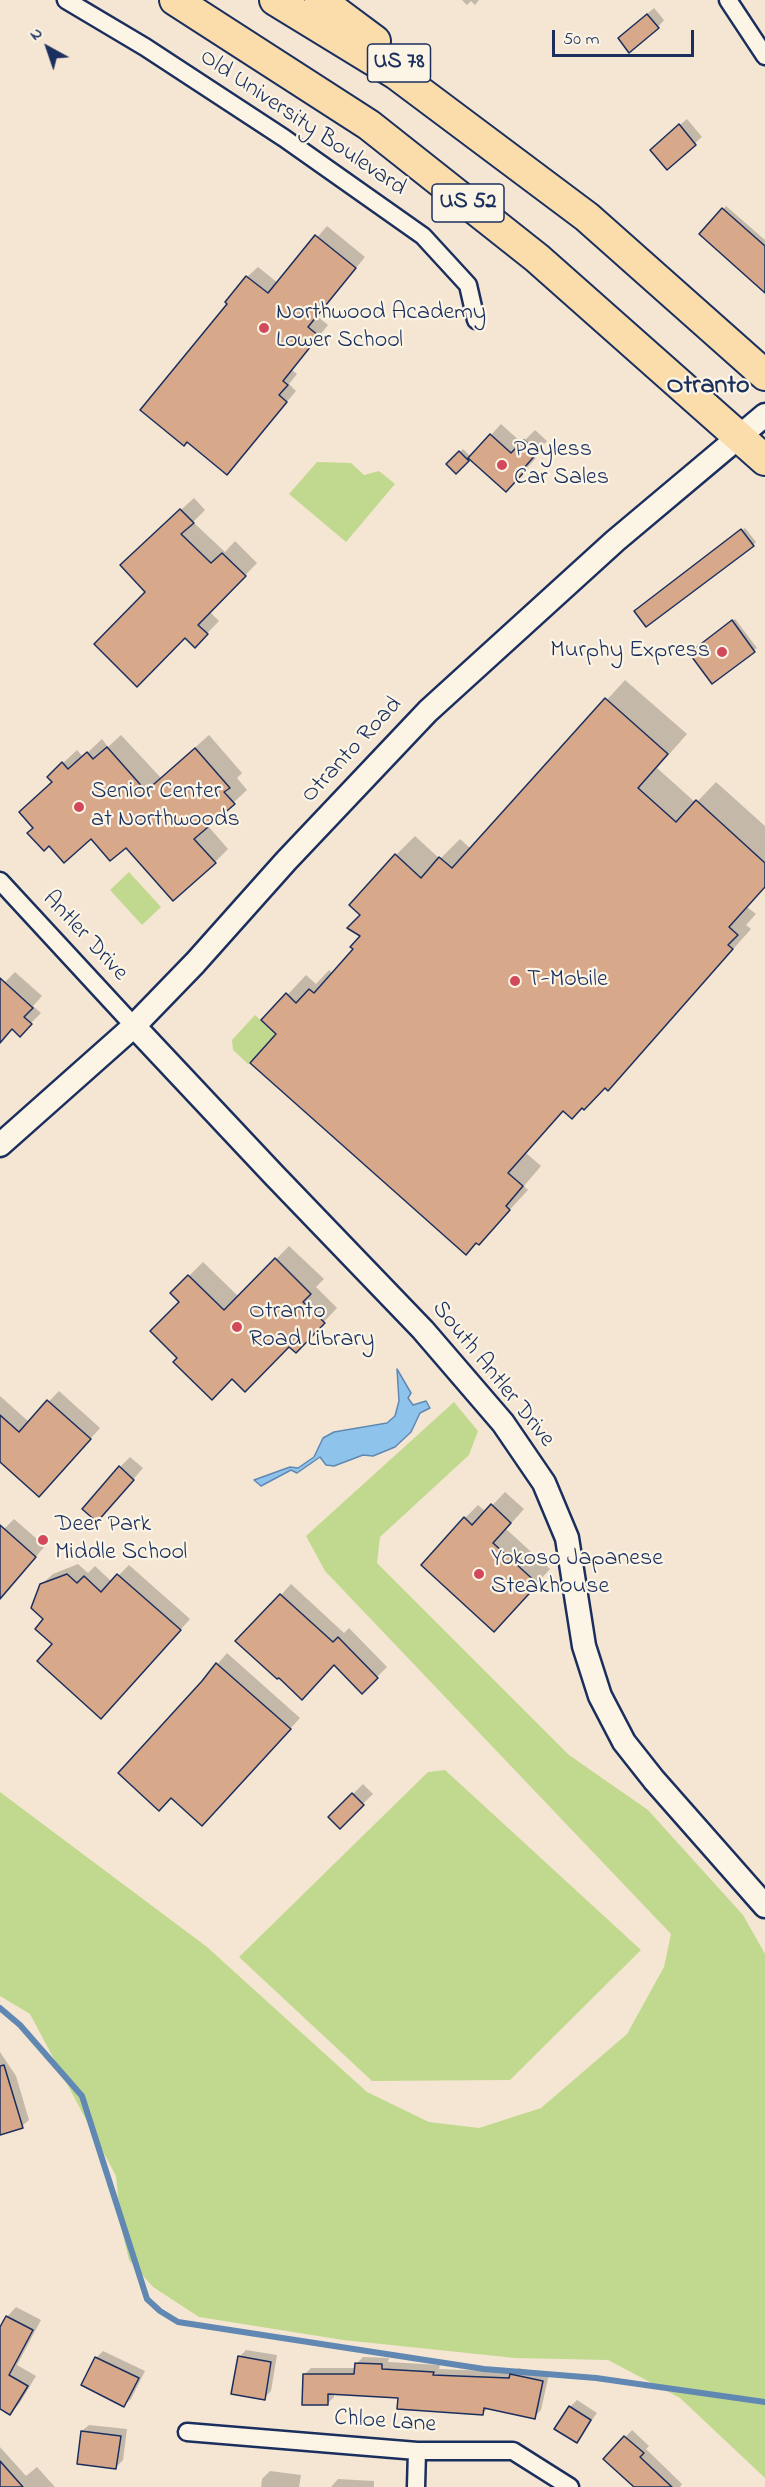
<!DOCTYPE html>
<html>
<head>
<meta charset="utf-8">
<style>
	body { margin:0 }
	#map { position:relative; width:765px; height:2487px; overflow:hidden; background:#f5e6d3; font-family:"Indie Flower",sans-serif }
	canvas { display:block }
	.north { position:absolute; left:18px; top:18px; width:60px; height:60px; -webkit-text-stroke:4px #fcf5e5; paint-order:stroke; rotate:320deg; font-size:16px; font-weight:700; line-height:24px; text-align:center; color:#1b2f5e }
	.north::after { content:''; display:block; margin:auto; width:21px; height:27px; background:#1b2f5e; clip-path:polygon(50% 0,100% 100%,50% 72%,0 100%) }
	.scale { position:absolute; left:552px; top:30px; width:142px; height:27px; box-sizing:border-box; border:3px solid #1b2f5e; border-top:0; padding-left:8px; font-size:18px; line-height:21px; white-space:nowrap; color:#1b2f5e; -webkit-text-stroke:4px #fcf5e5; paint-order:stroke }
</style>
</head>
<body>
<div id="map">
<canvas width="765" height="2487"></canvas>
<div class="north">N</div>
<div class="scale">50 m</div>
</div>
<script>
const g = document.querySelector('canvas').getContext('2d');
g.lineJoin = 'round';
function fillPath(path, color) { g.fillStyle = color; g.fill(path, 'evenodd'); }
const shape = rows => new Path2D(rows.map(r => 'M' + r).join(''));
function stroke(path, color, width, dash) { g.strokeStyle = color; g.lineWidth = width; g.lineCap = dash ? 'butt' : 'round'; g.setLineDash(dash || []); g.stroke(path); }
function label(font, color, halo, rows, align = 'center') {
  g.font = font + ' "Indie Flower",sans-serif'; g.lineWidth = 4.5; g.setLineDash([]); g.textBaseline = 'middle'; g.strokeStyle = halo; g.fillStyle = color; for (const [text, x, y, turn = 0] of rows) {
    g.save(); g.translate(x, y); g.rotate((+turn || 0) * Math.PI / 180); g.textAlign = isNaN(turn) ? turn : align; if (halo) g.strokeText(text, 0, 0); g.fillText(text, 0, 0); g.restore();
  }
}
const green = shape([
	[317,462,351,463,364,475,379,471,395,484,346,542,289,494],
	[129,872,161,907,142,925,110,890],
	[255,1015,276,1034,248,1064,233,1050,232,1040],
	[454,1402,478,1431,469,1455,380,1537,377,1563,569,1755,648,1810,743,1915,765,1954,765,2478,680,2398,608,2360,515,2358,343,2340,199,2317,153,2287,129,2260,121,2227,116,2176,30,2014,0,1996,0,1792,207,1947,367,2092,429,2122,479,2128,541,2108,627,2034,664,1967,671,1934,325,1571,306,1536],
	[445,1770,641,1950,510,2080,372,2081,239,1957,428,1772]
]);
const water = shape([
	[397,1369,411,1393,408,1398,413,1405,426,1401,430,1408,420,1413,411,1432,395,1447,373,1456,363,1455,334,1466,326,1465,320,1457,297,1473,291,1470,261,1486,254,1480,290,1467,298,1468,314,1457,323,1438,334,1432,387,1423,395,1416,399,1401,397,1369]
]);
const shadow = shape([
	[462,0,479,0,475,5,471,1,467,5],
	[654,8,664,20,658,27,626,32],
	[687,119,702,137,667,168,658,143],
	[726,206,765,240,765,291,701,234],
	[327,226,365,257,317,316,328,325,292,370,297,374,289,384,296,391,237,462,229,303,247,277,258,267,278,283],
	[501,424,522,443,535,430,547,441,533,456,536,458,516,480,470,458,456,472,448,464,463,449,471,457],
	[194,498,205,510,193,522,225,552,235,541,257,563,210,612,219,621,195,646,147,592,135,552],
	[745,528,756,542,753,545,639,608],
	[735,619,757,648,712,682,693,650],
	[625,680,687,734,657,768,696,803,716,782,765,826,765,887,747,907,756,914,746,925,751,929,627,1069,608,1089,606,1087,582,1106,564,1110,526,1153,541,1166,524,1186,528,1190,479,1243,264,1020,306,975,316,984,329,970,333,974,355,949,363,935,362,915,396,855,415,836,440,859,460,839,471,849],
	[121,735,161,778,209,735,242,773,237,778,247,790,208,826,228,849,215,862,35,828,63,763,77,750,83,757,102,739,108,747],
	[15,972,42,996,33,1006,41,1013,30,1024,13,1028,0,1041,0,987],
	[289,1246,324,1279,316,1287,337,1308,296,1351,290,1345,232,1377,179,1357,181,1302,172,1293,203,1262,239,1297],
	[59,1391,100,1428,49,1485,0,1460,0,1396,29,1422],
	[130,1457,143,1468,107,1510,120,1467],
	[505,1492,524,1509,506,1529,550,1569,508,1616,465,1518,478,1505,486,1512],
	[14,1519,45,1546,23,1572,0,1571,0,1533],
	[78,1564,88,1573,95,1566,112,1582,129,1565,190,1619,111,1707,54,1644,45,1619,42,1584,53,1574],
	[291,1584,344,1633,349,1628,387,1667,362,1692,281,1595],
	[227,1653,300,1718,212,1814,203,1681],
	[363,1784,373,1794,340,1826,330,1817],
	[0,2052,16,2076,29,2120,22,2126,0,2133],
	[16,2307,41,2320,17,2365,36,2376,19,2404,10,2413,0,2407,0,2330,7,2317],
	[246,2350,277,2355,271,2391,264,2398,239,2357],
	[103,2351,145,2371,131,2399,124,2405,83,2385,96,2358],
	[363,2357,389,2358,388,2362,440,2365,439,2369,514,2372,518,2368,549,2374,541,2410,534,2417,488,2408,483,2413,399,2396,334,2393,334,2397,327,2404,304,2375,311,2368,356,2368,356,2364],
	[577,2400,597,2413,577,2441,570,2407],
	[89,2425,127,2429,123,2460,116,2467,82,2431],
	[632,2430,649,2446,646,2449,682,2484,680,2487,634,2487,605,2459],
	[0,2447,26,2476,37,2467,55,2487,0,2487],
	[270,2471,301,2475,299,2487,261,2487,262,2479],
	[338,2479,374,2481,374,2487,331,2487]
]);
const stream = shape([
	[0,2008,20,2025,82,2096,147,2299,160,2311,178,2322,484,2369,596,2378,765,2402]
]);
const building = shape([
	[647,14,659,28,629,53,618,38,647,14],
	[679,124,696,145,667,170,650,150,679,124],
	[722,208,765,246,765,293,699,234,722,208],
	[315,235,356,268,308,327,319,336,283,381,288,385,279,395,287,402,227,475,187,442,184,446,140,410,227,304,225,302,246,276,268,293,315,235],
	[490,434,511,453,524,440,538,452,524,468,526,470,506,492,468,458,490,434],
	[459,451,469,461,456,474,446,464,459,451],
	[180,509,194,523,181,534,211,563,222,553,246,576,198,625,208,634,195,648,185,638,137,687,94,644,145,592,120,565,180,509],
	[741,529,754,546,646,627,634,611,741,529],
	[732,620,755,652,712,684,689,653,732,620],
	[605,698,668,754,638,788,676,822,696,800,765,863,765,887,729,927,738,935,728,945,733,949,608,1091,605,1088,584,1110,582,1108,572,1119,563,1111,508,1173,523,1186,506,1206,510,1210,479,1245,476,1243,466,1255,250,1063,276,1034,261,1020,286,993,296,1003,309,989,314,993,353,949,350,947,360,936,347,928,360,915,349,905,395,854,421,878,439,857,452,868,605,698],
	[107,747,146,791,195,748,230,788,224,792,235,804,194,839,216,863,173,901,126,848,110,861,91,839,64,863,49,846,44,851,27,833,33,828,19,812,52,782,47,777,62,762,68,769,87,752,93,759,107,747],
	[0,978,33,1008,24,1017,32,1024,20,1037,12,1029,0,1043,0,978],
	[275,1258,311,1294,303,1302,325,1323,296,1353,289,1347,245,1392,232,1379,212,1400,173,1362,177,1358,150,1331,179,1302,170,1293,188,1275,224,1310,275,1258],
	[47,1400,91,1439,39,1497,0,1462,0,1415,19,1432,47,1400],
	[119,1466,134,1480,97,1522,82,1509,119,1466],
	[491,1504,511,1523,493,1543,538,1584,494,1632,421,1565,464,1517,472,1525,491,1504],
	[0,1525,36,1557,0,1599,0,1525],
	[67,1574,77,1583,84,1576,101,1592,117,1574,181,1630,101,1719,37,1661,52,1644,35,1629,43,1619,31,1608,40,1584,67,1574],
	[280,1594,333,1642,338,1637,378,1678,362,1694,334,1665,302,1700,279,1678,277,1679,235,1641,280,1594],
	[216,1663,291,1729,202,1826,171,1798,159,1811,118,1773,202,1681,216,1663],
	[352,1793,364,1805,340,1829,328,1817,352,1793],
	[4,2065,23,2128,0,2135,0,2066,4,2065],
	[6,2316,33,2330,9,2375,28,2386,10,2415,0,2409,0,2327,6,2316],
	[238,2356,271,2362,265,2400,231,2394,238,2356],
	[95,2357,139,2378,124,2407,81,2385,95,2357],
	[355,2363,382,2364,382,2369,434,2372,433,2375,509,2378,510,2374,543,2381,535,2419,484,2408,483,2415,397,2409,398,2398,328,2394,328,2405,302,2405,303,2374,354,2374,355,2363],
	[569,2406,591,2420,577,2443,554,2429,569,2406],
	[81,2431,121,2436,116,2469,77,2464,81,2431],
	[624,2436,644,2453,640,2457,672,2487,634,2487,603,2459,624,2436],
	[0,2461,23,2487,0,2487,0,2461]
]);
const street = shape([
	[66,0,145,47,284,138,423,236,468,285,476,320],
	[728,0,765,56],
	[0,881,134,1026],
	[187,2432,417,2451,513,2451,570,2487],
	[416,2487,417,2451]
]);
const secondary = shape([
	[134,1026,273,1174,423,1330,503,1423,544,1483,567,1538,584,1646,600,1696,624,1742,654,1780,765,1906],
	[0,1145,134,1026,195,963,286,861,428,711,615,541,765,415]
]);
const highway = shape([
	[175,0,369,125,537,258,765,460],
	[275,0,396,74,587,217,765,375],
	[320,0,375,41]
]);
const markers = [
	[264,328,6,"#d1495b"],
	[502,465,6,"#d1495b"],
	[722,652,6,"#d1495b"],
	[79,807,6,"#d1495b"],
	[515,981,6,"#d1495b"],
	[237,1327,6,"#d1495b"],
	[43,1540,6,"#d1495b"],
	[479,1574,6,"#d1495b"]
];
const shields = [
	[399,63,63],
	[468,203,72]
];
const shieldNames = [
	["US 78",399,63],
	["US 52",468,203]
];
const streetNames = [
	["Old University Boulevard",302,124,34],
	["Otranto Road",353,751,-47],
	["Antler Drive",84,937,47],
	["South Antler Drive",492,1375,51],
	["Chloe Lane",385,2423,4]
];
const poiNames = [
	["Northwood Academy",276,314],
	["Lower School",276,342],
	["Payless",514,451],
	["Car Sales",514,479],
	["Murphy Express",710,652,"right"],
	["Senior Center",91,793],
	["at Northwoods",91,821],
	["T-Mobile",527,981],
	["Otranto",249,1313],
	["Road Library",249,1341],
	["Deer Park",55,1526],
	["Middle School",55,1554],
	["Yokoso Japanese",491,1560],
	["Steakhouse",491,1588]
];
const neighbourhoodNames = [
	["Otranto",708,388]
];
fillPath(green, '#c1d98f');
fillPath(water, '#8ec4ec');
stroke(water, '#6088b3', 1.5);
fillPath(shadow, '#0003');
stroke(stream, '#6088b3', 6);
fillPath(building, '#d8a88a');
stroke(building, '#1b2f5e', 1.5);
stroke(street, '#1b2f5e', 21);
stroke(secondary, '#1b2f5e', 27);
stroke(highway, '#1b2f5e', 34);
stroke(street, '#fcf5e5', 16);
stroke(secondary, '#fcf5e5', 22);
stroke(highway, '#fbddab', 30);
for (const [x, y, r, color] of markers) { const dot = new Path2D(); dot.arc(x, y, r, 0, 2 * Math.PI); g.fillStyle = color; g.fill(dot); stroke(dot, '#fcf5e5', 2); }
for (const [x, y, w] of shields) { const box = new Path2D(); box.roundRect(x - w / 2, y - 19, w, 38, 4.5); g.fillStyle = '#fcf5e5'; g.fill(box); stroke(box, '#1b2f5e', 1.5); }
label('bold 22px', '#1b2f5e', null, shieldNames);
label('24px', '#1b2f5e', '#fcf5e5', streetNames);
label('24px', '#1b2f5e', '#fcf5e5', poiNames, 'left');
label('bold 26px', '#1b2f5e', '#fcf5e5', neighbourhoodNames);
</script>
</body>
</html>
